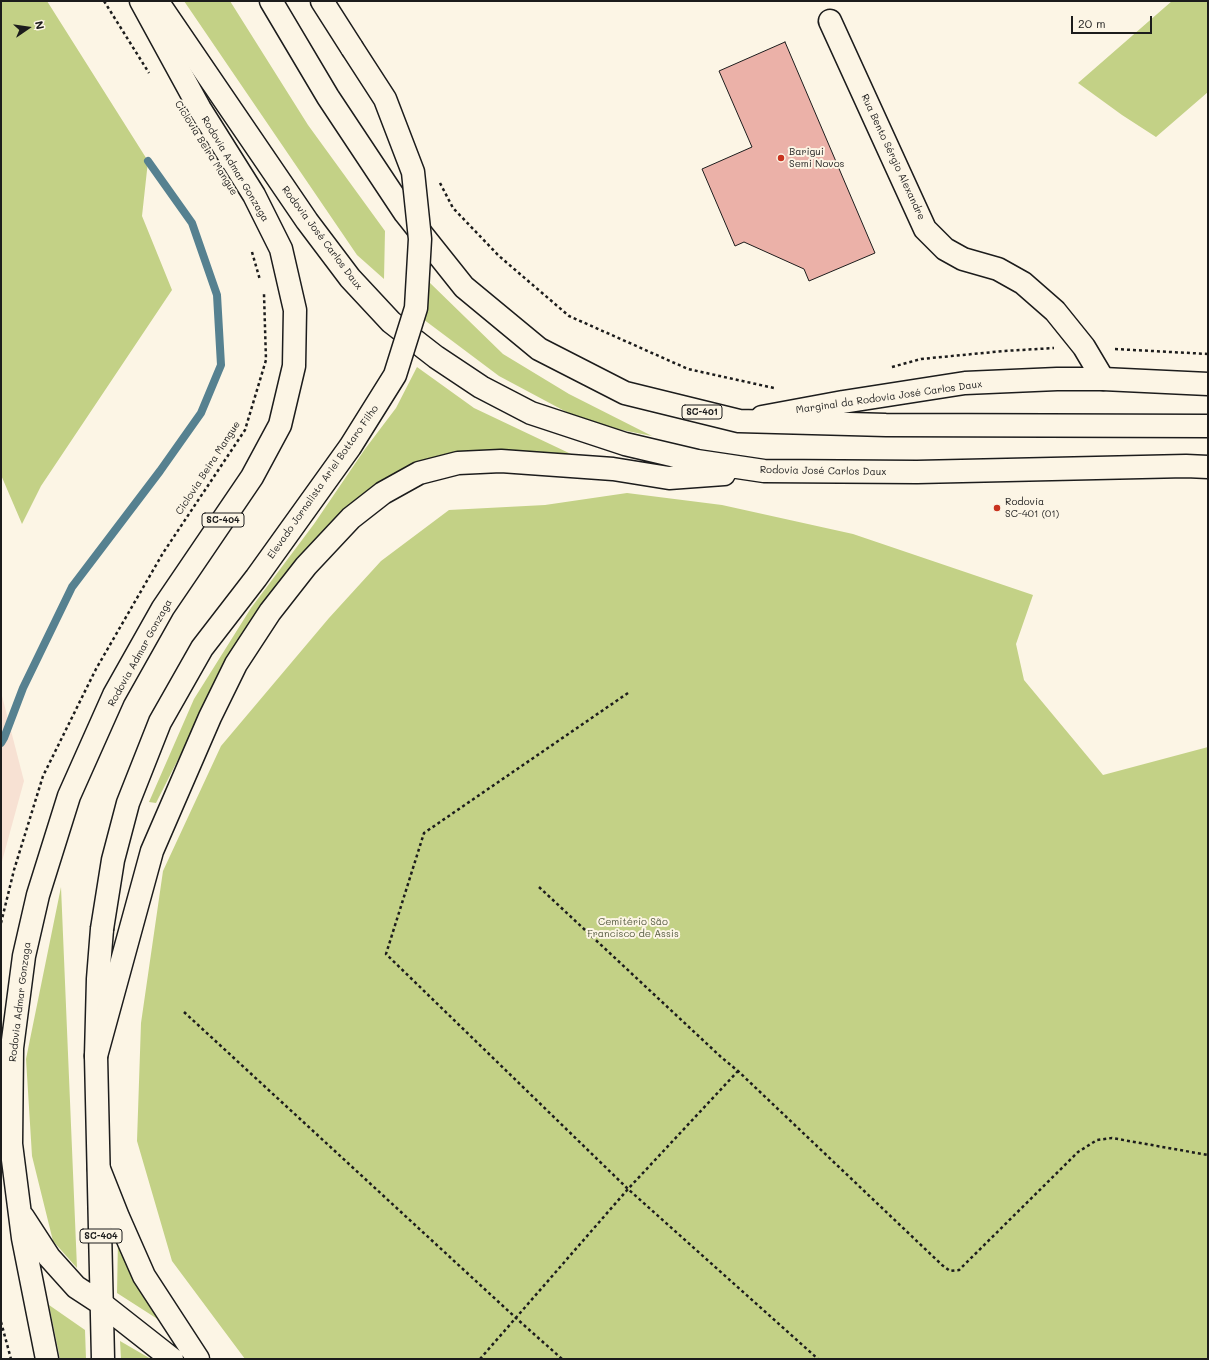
<!DOCTYPE html>
<html>
<head>
<meta charset="utf-8">
<style>
	body { margin:0 }
	#map { position:relative; width:1209px; height:1360px; overflow:hidden; background:#fcf5e5; font-family:Mali,sans-serif }
	canvas { display:block }
	.frame { position:absolute; inset:0; border:2px solid #1c1c1c; pointer-events:none }
	.north { position:absolute; left:8px; top:8px; width:40px; height:40px; -webkit-text-stroke:3px #fcf5e5; paint-order:stroke; rotate:77deg; font-size:11px; font-weight:700; line-height:16px; text-align:center; color:#1c1c1c }
	.north::after { content:''; display:block; margin:auto; width:14px; height:18px; background:#1c1c1c; clip-path:polygon(50% 0,100% 100%,50% 72%,0 100%) }
	.scale { position:absolute; left:1071px; top:16px; width:81px; height:18px; box-sizing:border-box; border:2px solid #1c1c1c; border-top:0; padding-left:5px; font-size:12px; line-height:14px; white-space:nowrap; color:#1c1c1c; -webkit-text-stroke:3px #fcf5e5; paint-order:stroke }
</style>
</head>
<body>
<div id="map">
<canvas width="1209" height="1360"></canvas>
<div class="frame"></div>
<div class="north">N</div>
<div class="scale">20 m</div>
</div>
<script>
const g = document.querySelector('canvas').getContext('2d');
g.lineJoin = 'round';
function fillPath(path, color) { g.fillStyle = color; g.fill(path, 'evenodd'); }
const shape = rows => new Path2D(rows.map(r => 'M' + r).join(''));
function stroke(path, color, width, dash) { g.strokeStyle = color; g.lineWidth = width; g.lineCap = dash ? 'butt' : 'round'; g.setLineDash(dash || []); g.stroke(path); }
function label(font, color, halo, rows, align = 'center') {
  g.font = font + ' Mali,sans-serif'; g.lineWidth = 4; g.setLineDash([]); g.textBaseline = 'middle'; g.strokeStyle = halo; g.fillStyle = color; for (const [text, x, y, turn = 0] of rows) {
    g.save(); g.translate(x, y); g.rotate((+turn || 0) * Math.PI / 180); g.textAlign = isNaN(turn) ? turn : align; if (halo) g.strokeText(text, 0, 0); g.fillText(text, 0, 0); g.restore();
  }
}
const built = shape([
	[1,692,24,781,1,865]
]);
const green = shape([
	[1,1,47,1,148,161,142,216,172,290,41,486,22,524,1,475],
	[184,1,230,1,308,125,385,231,384,279,357,255],
	[1172,1,1208,1,1208,92,1156,137,1122,115,1078,83],
	[428,281,503,354,569,394,652,436,587,423,499,376,423,319],
	[417,367,474,408,590,463,503,452,467,452,434,461,372,491,207,702,156,803,149,802,194,699,251,608,314,524,365,449,396,408],
	[627,493,722,505,853,534,1033,595,1016,644,1024,680,1103,775,1208,747,1208,1359,245,1359,172,1261,137,1141,141,1023,163,871,221,746,329,618,381,561,449,510,545,505],
	[61,887,77,1268,53,1241,32,1156,26,1059],
	[118,1239,170,1327,117,1293],
	[49,1305,85,1330,86,1359,60,1359],
	[120,1341,151,1359,121,1359]
]);
const stream = shape([
	[1,743,4,738,23,688,72,587,160,471,201,413,221,365,217,295,192,223,148,161]
]);
const building = shape([
	[785,42,875,253,809,281,804,269,744,242,735,246,702,169,752,147,719,71,785,42]
]);
const path = shape([
	[104,1,149,73],
	[440,183,453,208,499,256,569,316,688,369,774,388],
	[252,252,260,280],
	[1115,349,1208,354],
	[892,367,921,359,1004,351,1054,348],
	[628,693,424,833,386,954,628,1189,818,1359],
	[539,887,721,1057,738,1071,942,1265,950,1271,959,1270,1078,1152,1097,1140,1112,1138,1208,1155],
	[1,923,14,870,43,776,96,669,163,553,245,430,266,360,264,294],
	[184,1012,516,1318,562,1359],
	[1,1322,11,1359],
	[480,1359,628,1189,738,1071]
]);
const street = shape([
	[830,21,925,229,945,249,963,259,998,269,1023,283,1055,311,1084,347,1103,379]
]);
const secondary = shape([
	[762,417,843,402,965,383,1057,379,1103,379,1208,384],
	[99,1169,118,1217,144,1276,198,1359],
	[102,1304,172,1359]
]);
const primary = shape([
	[322,1,352,48],
	[102,929,98,979,96,1056,103,1359],
	[23,1217,49,1257,76,1287,102,1304],
	[47,1359,23,1238,11,1144,12,1048,24,956,38,895,69,796,114,695,163,608,252,477,280,425,294,366,295,310,281,249,254,195,200,109,141,1]
]);
const highway = shape([
	[157,1,307,221,350,278,391,322,436,357,481,387,531,413,625,444,697,461,764,471,917,472,1186,466,1208,467],
	[271,1,328,97,405,213,464,287,539,349,625,393,739,421,886,425,1208,426],
	[96,1056,152,851,210,717,236,664,270,612,306,566,351,518,383,493,419,473,458,463,501,461,613,469,669,478,724,474]
]);
const primaryBridge = shape([
	[102,929,113,860,128,803,160,722,202,648,256,578,350,447,395,375,416,308,420,239,413,172,385,99,352,48]
]);
const markers = [
	[781,158,4,"#c8321e"],
	[997,508,4,"#c8321e"]
];
const shields = [
	[702,412,40],
	[223,520,42],
	[101,1236,42]
];
const shieldNames = [
	["SC-401",702,412],
	["SC-404",223,520],
	["SC-404",101,1236]
];
const streetNames = [
	["Ciclovia Beira Mangue",206,148,58],
	["Rua Bento Sérgio Alexandre",893,157,65],
	["Rodovia Admar Gonzaga",235,169,59],
	["Rodovia José Carlos Daux",322,238,53],
	["Marginal da Rodovia José Carlos Daux",889,397,-8],
	["Ciclovia Beira Mangue",208,468,-57],
	["Rodovia José Carlos Daux",823,471,1],
	["Elevado Jornalista Ariel Bottaro Filho",323,482,-55],
	["Rodovia Admar Gonzaga",140,653,-61],
	["Rodovia Admar Gonzaga",20,1002,-83]
];
const poiNames = [
	["Barigui",789,152],
	["Semi Novos",789,164],
	["Rodovia",1005,502],
	["SC-401 (01)",1005,514]
];
const parkNames = [
	["Cemitério São",633,922],
	["Francisco de Assis",633,934]
];
fillPath(built, '#f7e1d3');
fillPath(green, '#c3d186');
stroke(stream, '#568190', 8);
fillPath(building, '#ebb1a8');
stroke(building, '#1c1c1c', 1);
stroke(street, '#1c1c1c', 25);
stroke(secondary, '#1c1c1c', 25);
stroke(primary, '#1c1c1c', 25);
stroke(highway, '#1c1c1c', 25);
stroke(path, '#1c1c1c', 2.5, [3, 3]);
stroke(street, '#fcf5e5', 22);
stroke(secondary, '#fcf5e5', 22);
stroke(primary, '#fcf5e5', 22);
stroke(highway, '#fcf5e5', 22);
stroke(primaryBridge, '#1c1c1c', 25, []);
stroke(primaryBridge, '#fcf5e5', 22);
for (const [x, y, r, color] of markers) { const dot = new Path2D(); dot.arc(x, y, r, 0, 2 * Math.PI); g.fillStyle = color; g.fill(dot); stroke(dot, '#fcf5e5', 1.5); }
for (const [x, y, w] of shields) { const box = new Path2D(); box.roundRect(x - w / 2, y - 7, w, 14, 3); g.fillStyle = '#fcf5e5'; g.fill(box); stroke(box, '#1c1c1c', 1); }
label('bold 9px', '#1c1c1c', null, shieldNames);
label('10px', '#1c1c1c', '#fcf5e5', streetNames);
label('10px', '#1c1c1c', '#fcf5e5', poiNames, 'left');
label('10px', '#565b41', '#fcf5e5', parkNames);
</script>
</body>
</html>
